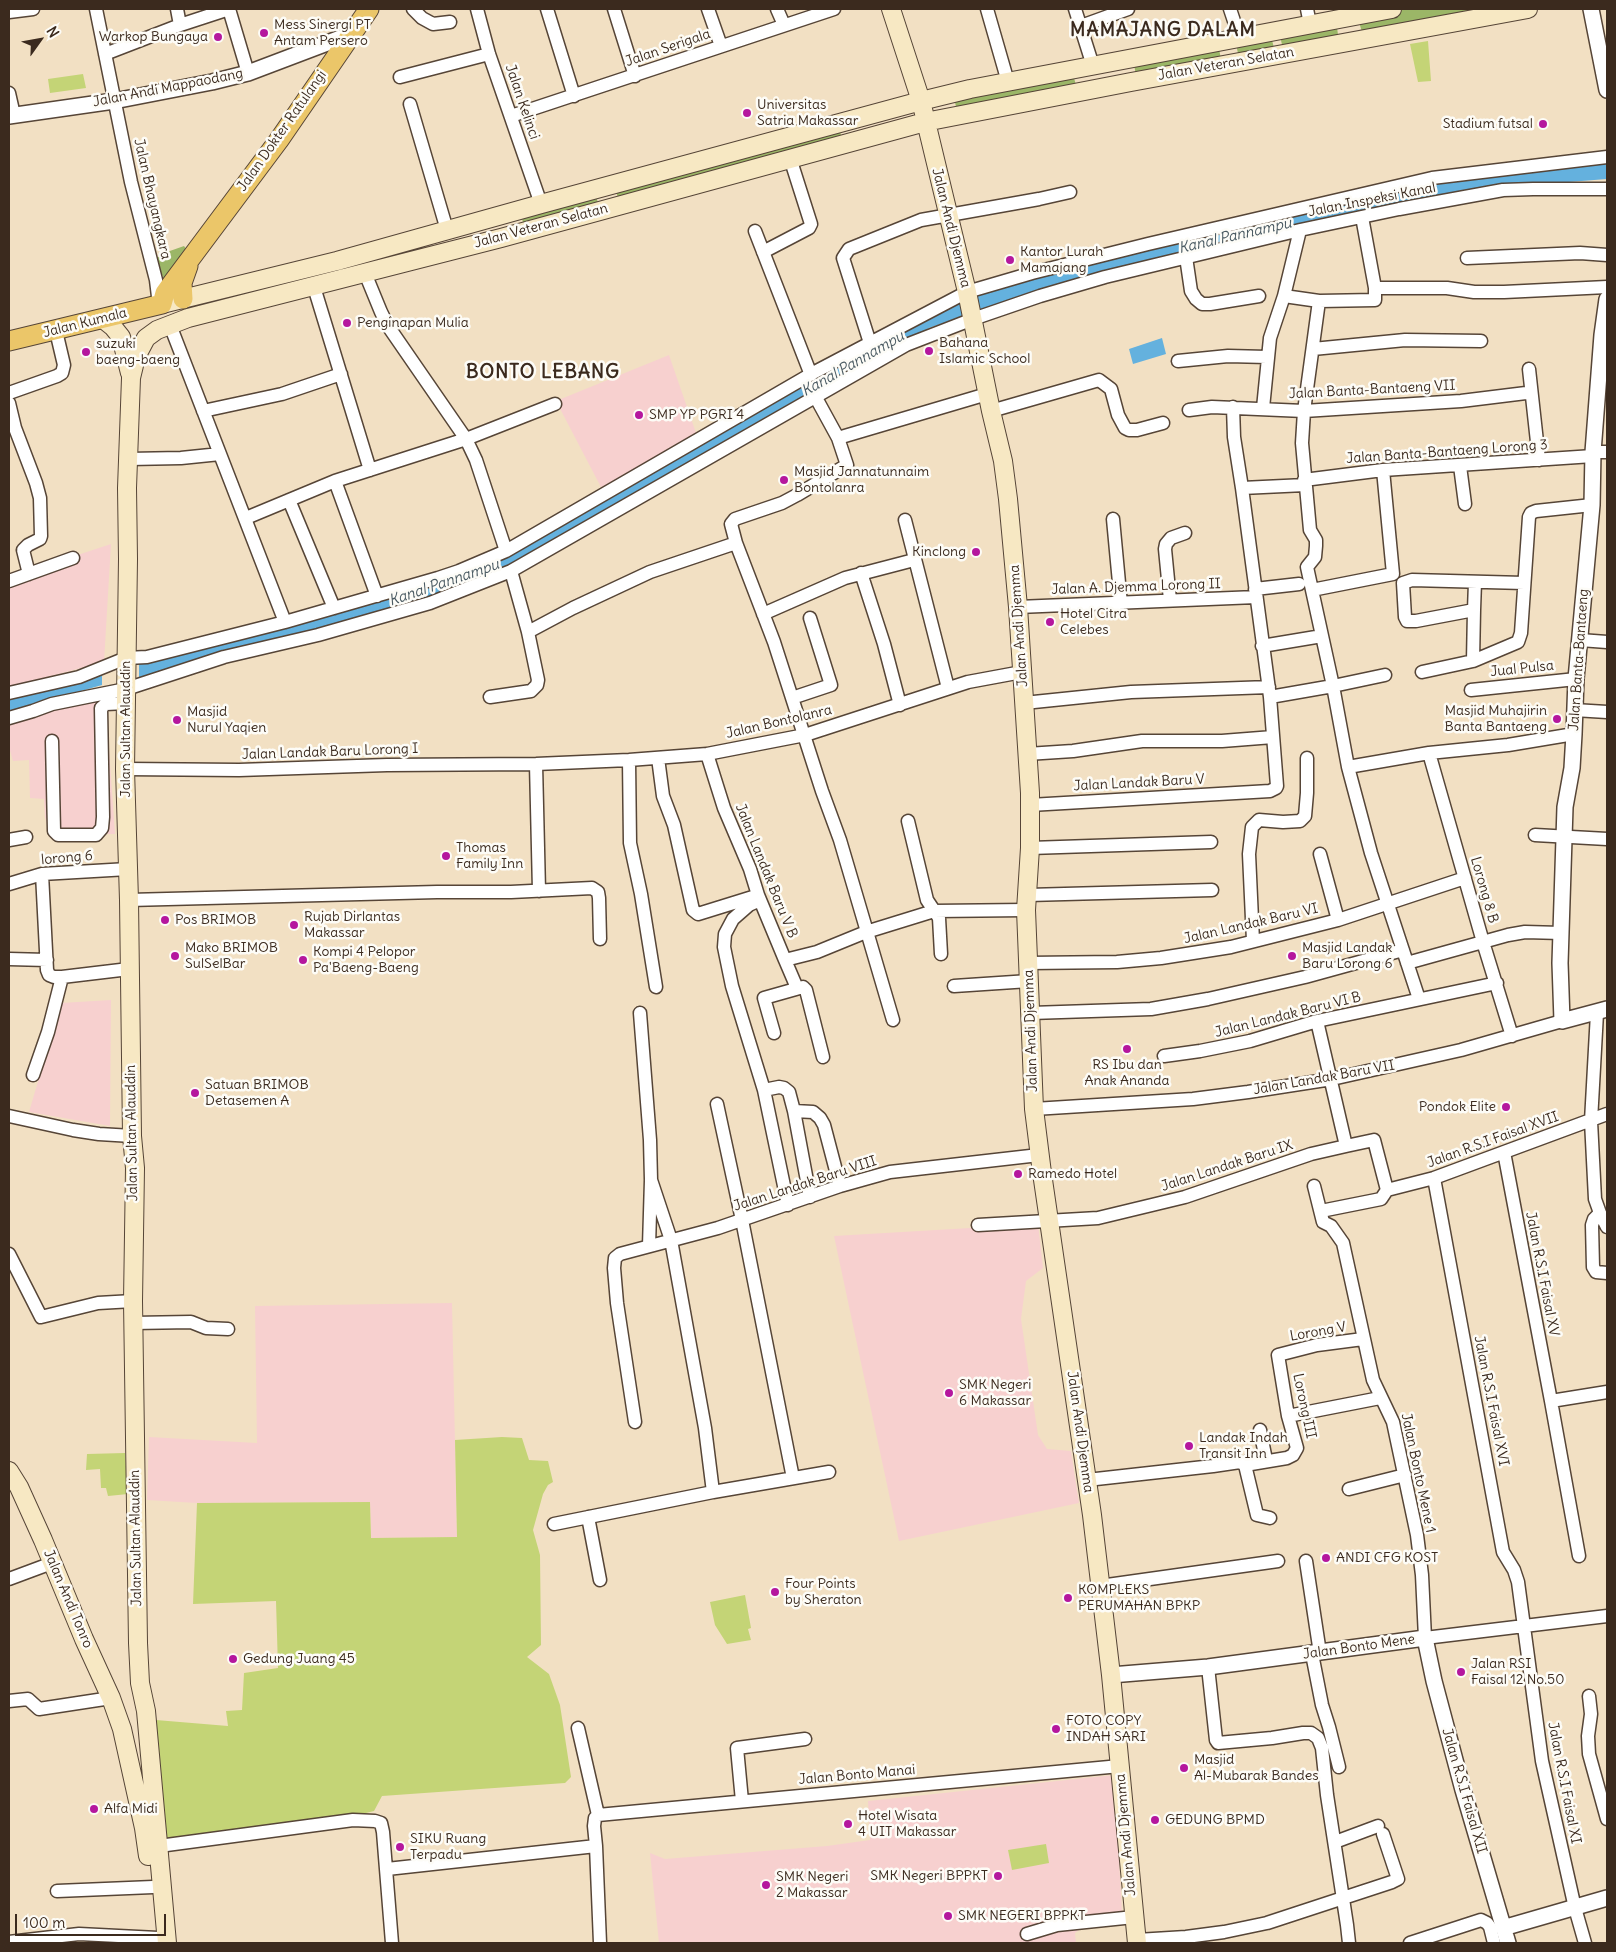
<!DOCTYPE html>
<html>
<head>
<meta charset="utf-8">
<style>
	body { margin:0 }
	#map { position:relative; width:1616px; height:1952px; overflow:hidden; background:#f2e0c3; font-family:Delius,sans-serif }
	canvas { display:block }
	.frame { position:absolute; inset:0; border:10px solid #3b2a1e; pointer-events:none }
	.north { position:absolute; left:15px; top:15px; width:50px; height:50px; -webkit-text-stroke:4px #fdfcf7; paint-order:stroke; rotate:58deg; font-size:14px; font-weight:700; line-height:20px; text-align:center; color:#3b2a1e }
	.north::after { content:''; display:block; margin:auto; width:18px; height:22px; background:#3b2a1e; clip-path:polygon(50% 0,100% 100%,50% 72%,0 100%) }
	.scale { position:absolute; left:15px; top:1914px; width:151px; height:22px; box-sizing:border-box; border:2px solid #3b2a1e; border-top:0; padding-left:6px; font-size:15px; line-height:18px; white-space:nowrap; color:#3b2a1e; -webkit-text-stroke:4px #fdfcf7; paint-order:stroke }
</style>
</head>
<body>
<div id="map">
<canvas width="1616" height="1952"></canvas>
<div class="frame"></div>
<div class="north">N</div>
<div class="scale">100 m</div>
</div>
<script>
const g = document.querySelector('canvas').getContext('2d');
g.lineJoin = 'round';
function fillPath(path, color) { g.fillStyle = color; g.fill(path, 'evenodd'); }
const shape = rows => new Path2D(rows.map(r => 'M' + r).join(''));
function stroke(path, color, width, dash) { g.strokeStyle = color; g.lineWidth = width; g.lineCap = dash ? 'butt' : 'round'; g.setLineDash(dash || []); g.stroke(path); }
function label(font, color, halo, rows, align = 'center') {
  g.font = font + ' Delius,sans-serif'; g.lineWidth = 5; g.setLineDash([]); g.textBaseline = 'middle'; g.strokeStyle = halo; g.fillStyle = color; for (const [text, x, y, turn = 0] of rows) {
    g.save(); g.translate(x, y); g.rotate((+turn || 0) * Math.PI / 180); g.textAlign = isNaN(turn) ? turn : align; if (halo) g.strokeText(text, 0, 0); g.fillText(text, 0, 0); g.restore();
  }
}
const built = shape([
	[669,355,696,433,603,491,556,401],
	[111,544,104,662,9,687,9,580,29,571],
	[105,693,115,834,50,834,45,817,44,799,30,798,29,760,13,761,9,747,9,722],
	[111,1000,110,1126,29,1112,61,1003],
	[1038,1224,1043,1268,1026,1281,1021,1319,1038,1435,1047,1449,1071,1451,1079,1503,899,1541,834,1236],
	[452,1303,457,1537,371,1538,370,1502,197,1503,147,1500,149,1437,257,1443,255,1306],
	[1114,1775,1122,1911,1120,1922,1083,1927,1075,1933,1076,1943,659,1943,650,1853,665,1859,827,1846,870,1840,868,1801]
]);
const green = shape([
	[1428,41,1431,81,1418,82,1410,44],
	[83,74,86,88,50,93,48,79],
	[502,1437,522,1438,529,1460,548,1461,553,1482,548,1485,543,1494,533,1530,540,1555,541,1645,527,1657,549,1674,560,1705,571,1777,565,1783,382,1796,374,1811,350,1817,165,1840,156,1720,228,1726,226,1711,242,1710,244,1673,278,1668,276,1601,193,1604,197,1503,370,1502,371,1538,457,1537,455,1440],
	[125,1453,128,1494,108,1496,106,1488,101,1488,100,1469,86,1470,87,1454],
	[745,1595,751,1628,748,1629,751,1640,727,1644,715,1625,710,1602],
	[1046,1844,1049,1863,1012,1870,1008,1850]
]);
const forest = shape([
	[1392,9,1506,9,1364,39,1357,15],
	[1336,19,1339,43,1284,54,1279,31],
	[1270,33,1276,55,1240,62,1235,40],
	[1218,43,1222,65,1137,81,1133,59],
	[1072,71,1078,92,958,115,953,94],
	[837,123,844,144,620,205,614,184],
	[594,189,600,210,525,231,520,210],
	[184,246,190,254,164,279,155,259,167,252]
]);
const water = shape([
	[1607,162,1607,179,1505,187,984,309,929,328,506,569,405,607,139,678,139,661,488,565,811,380,974,294,1122,254,1427,183],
	[1162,338,1166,354,1133,364,1129,349],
	[102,674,102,685,33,705,32,690],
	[23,691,23,708,9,713,9,695]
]);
const river = shape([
	[9,706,54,693]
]);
const minor = shape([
	[96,9,131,182,156,280,159,305],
	[177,9,180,25],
	[229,9,248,73],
	[413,9,422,18,433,24,450,22],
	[477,9,489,54,541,204],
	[547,9,574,96],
	[614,9,635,76],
	[708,9,721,46],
	[777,9,784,25],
	[987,9,1008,82],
	[1075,9,1093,66],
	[1230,9,1240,39],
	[1307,9,1310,24],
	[9,12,33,9],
	[1081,26,1128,9],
	[105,54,180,25,229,9],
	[400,77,489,54],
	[9,93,14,115],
	[410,104,447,230],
	[511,116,834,9],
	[1300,230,1284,296,1319,301,1304,411,1302,443,1310,530,1316,540,1316,546,1315,557,1307,567,1312,590,1333,686,1385,675],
	[755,231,811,375],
	[763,252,809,228,811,224,790,158],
	[1186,257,1191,291,1196,299,1202,304,1210,304,1259,296],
	[1467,258,1580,253,1607,255],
	[365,273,381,312,388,326,466,439,476,460,506,551],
	[314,287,370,470],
	[1375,288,1447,288,1474,292,1504,292,1607,287],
	[1319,301,1375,300,1375,288,1362,217],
	[170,325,285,622],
	[870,343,843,258,849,249,921,220,1039,199,1070,192],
	[1313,349,1405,340,1481,341],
	[1178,361,1228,356,1267,357],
	[1529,369,1539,460],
	[9,393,57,376,62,373,64,365,56,331],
	[815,396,838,438,847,465,797,495,782,503,735,519,731,524,736,543,774,642,822,791,840,840,893,1020],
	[9,403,15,428,36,483,40,498,41,536,40,539,28,545,23,550,29,574],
	[1233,407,1234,437,1242,488],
	[1263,408,1270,338,1284,296],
	[1189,410,1212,407,1304,411,1461,401,1526,393],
	[203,411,282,394,341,374],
	[991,411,1099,380,1111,389,1118,415,1125,428,1129,430,1137,430,1163,423],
	[838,438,987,394],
	[1593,452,1607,452],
	[129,459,181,458,220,454],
	[1460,466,1465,504],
	[1304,480,1383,470,1593,456],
	[335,481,377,596],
	[289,500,334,608],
	[246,518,335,481,466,439,555,404],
	[1113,519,1121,604],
	[905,520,948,688],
	[511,571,906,345,973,319,1040,296,1105,277,1300,230,1399,209,1503,190,1533,189,1607,189],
	[861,573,884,644,900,705],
	[9,581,73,558],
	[1255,589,1299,584],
	[1312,590,1393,574,1383,470],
	[1170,600,1165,549,1166,544,1171,538,1185,533],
	[1018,607,1256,597],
	[1474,610,1475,582],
	[763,614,845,578,914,560],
	[528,632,573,608,650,572,736,543],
	[1580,640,1607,642],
	[1262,646,1322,636],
	[1473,661,1474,610,1416,621,1407,621,1405,617,1403,583,1412,580,1524,583],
	[1422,672,1473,661,1518,642,1521,633,1529,517,1531,513,1536,511,1592,505],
	[1471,690,1576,679],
	[9,693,79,677,126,658,147,657,285,622,438,578,459,571,506,551,813,373,967,292,1032,273,1148,244,1432,178,1607,157],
	[798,696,831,685,810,618],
	[1270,697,1333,686,1348,767,1371,853,1419,999],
	[1024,703,1131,692,1269,687],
	[1574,710,1607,712],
	[9,718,33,711,52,704,126,689,224,657,318,635,430,603,511,571,528,632,538,680,537,685,531,691,490,697],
	[52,741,54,831,58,835,96,835,102,828,103,817,101,708,106,704,126,703],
	[1429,753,1483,942,1512,1036],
	[707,754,724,808,750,869,758,895,785,960,817,952,866,932,934,911,1026,910],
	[1027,754,1073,751,1142,741,1222,741,1273,737],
	[658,758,663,796,674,825,693,910,698,914,756,896],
	[629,760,630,843,641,894,656,987],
	[536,764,539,891],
	[1348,767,1429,753,1508,745,1574,734],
	[125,769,239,770,387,765,536,764,629,760,707,754,805,735,968,682,1022,672],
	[1030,805,1270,791,1276,788,1277,786,1270,697,1242,488,1305,485],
	[908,821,927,900,939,918,941,954],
	[1535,835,1607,839],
	[9,840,26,837],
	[1030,848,1211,842],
	[1320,854,1338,920],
	[42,874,47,970,49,975,54,977,62,977,129,969],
	[9,884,42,874,128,869],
	[1028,895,1212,890],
	[129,900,437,892,511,892,592,888,598,892,599,898,600,939],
	[760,900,749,905,733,919,725,934,724,947,732,986,764,1090,788,1205],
	[1253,941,1249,854,1252,827,1259,820,1283,822,1300,821,1305,816,1307,793,1307,758],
	[9,959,47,960],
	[785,960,797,988],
	[1028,963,1117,962,1161,958,1231,947,1338,920,1465,878],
	[1407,963,1508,935,1525,932,1561,933],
	[954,986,1029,981],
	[640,1013,650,1140,651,1180,649,1246],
	[1031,1013,1151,1009,1208,999,1305,977,1403,950],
	[1597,1013,1591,1121,1595,1199,1600,1213,1594,1219,1592,1225,1593,1267,1596,1272,1607,1273],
	[774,1033,764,998,803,987,806,990,823,1057],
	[1164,1056,1200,1051,1250,1041,1317,1021,1497,983],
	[33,1075,48,1032,62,977],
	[764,1090,779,1087,784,1088,789,1092,794,1111,810,1197],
	[717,1104,742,1220,793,1478],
	[1034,1109,1193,1099,1248,1092,1332,1079,1461,1050,1562,1021],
	[794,1111,813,1112,820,1118,824,1125,840,1186],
	[9,1116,73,1130,99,1134,132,1136],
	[1346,1146,1374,1140,1387,1190],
	[1504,1152,1551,1401,1607,1392],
	[1434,1178,1503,1552,1514,1570,1518,1582,1542,1761,1575,1908,1585,1943],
	[651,1180,671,1240,705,1428,713,1492],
	[1314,1186,1323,1222,1331,1226,1343,1243,1373,1380,1393,1422,1417,1535,1422,1575,1425,1638,1607,1616],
	[1387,1190,1434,1178,1607,1114],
	[1321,1211,1381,1199,1387,1190],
	[1600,1213,1607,1227],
	[978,1225,1098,1218,1185,1197,1311,1154,1346,1146,1317,1021],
	[9,1254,41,1317,98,1303,133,1301],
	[133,1323,191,1322,206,1328,228,1329],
	[1551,1401,1579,1556],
	[1288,1416,1380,1398],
	[635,1422,617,1303,614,1268,615,1258,620,1254,718,1228,840,1186,890,1172,1039,1155],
	[1251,1458,1265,1455,1260,1430],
	[1245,1465,1257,1515,1270,1518],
	[1087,1480,1213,1466,1240,1462,1245,1465,1287,1458,1293,1455,1297,1448,1288,1416,1278,1355,1317,1345,1363,1339],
	[1349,1489,1405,1475],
	[588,1517,600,1580],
	[554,1524,713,1492,829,1472],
	[1306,1561,1320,1653],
	[9,1579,52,1563],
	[1100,1586,1278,1561],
	[1312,1654,1322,1705,1329,1727,1339,1767],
	[1208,1667,1216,1740,1218,1743,1272,1738,1303,1733,1311,1733,1318,1738,1322,1748,1327,1795,1347,1925,1349,1943],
	[1589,1696,1591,1714,1588,1736,1589,1754,1607,1819],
	[9,1701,28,1699,39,1709,111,1698],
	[742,1801,737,1748,805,1739],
	[598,1815,1120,1766],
	[1335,1842,1378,1826],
	[159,1846,353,1820,375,1821,381,1823,383,1832,392,1943],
	[596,1846,600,1943],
	[387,1869,596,1846,594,1826,595,1818,598,1815,578,1728],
	[57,1891,153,1887],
	[1027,1934,1057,1925,1134,1917],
	[1137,1940,1186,1937,1224,1932,1267,1923,1392,1882,1398,1879,1383,1834],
	[9,1942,79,1934,158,1938],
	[1410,1943,1481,1920,1487,1923,1490,1927,1494,1943]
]);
const tertiary = shape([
	[1591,9,1607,90],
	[9,116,114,101,212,82,248,73,351,34],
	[1607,299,1602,335,1593,452,1592,505,1576,679,1574,734,1572,768,1565,807,1560,963,1562,1021,1607,1009],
	[1111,1675,1208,1667,1425,1638,1434,1681,1463,1790,1508,1943],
	[1503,1928,1607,1898]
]);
const secondary = shape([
	[891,9,921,101,967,292,991,411,1003,461,1008,499,1018,607,1030,793,1030,848,1026,910,1034,1109,1042,1173,1092,1515,1111,1675,1137,1943],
	[162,304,337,261,541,204,921,101,970,89,1392,9],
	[103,319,113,327,121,337,130,373],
	[9,1471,19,1487,43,1540,84,1639,111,1698,122,1729,144,1828,148,1856],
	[167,1943,146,1711,140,1683,138,1643,133,1301,135,1168,132,1136,129,900,125,769,128,559,127,488,131,378,136,357,146,338,157,330,188,318,501,238,925,122,1131,82,1528,9]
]);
const primary = shape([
	[183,299,182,283,188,266],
	[9,341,162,304,165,293,170,286,279,140,369,9]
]);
const markers = [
	[264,33,5,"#b5179e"],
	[218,37,5,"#b5179e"],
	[747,113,5,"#b5179e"],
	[1543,124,5,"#b5179e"],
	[1010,260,5,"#b5179e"],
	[347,323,5,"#b5179e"],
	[929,351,5,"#b5179e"],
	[86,352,5,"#b5179e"],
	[639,415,5,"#b5179e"],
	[784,480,5,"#b5179e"],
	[976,552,5,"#b5179e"],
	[1050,622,5,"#b5179e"],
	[1557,719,5,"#b5179e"],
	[177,720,5,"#b5179e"],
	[446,856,5,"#b5179e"],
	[165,920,5,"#b5179e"],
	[294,925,5,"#b5179e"],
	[175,956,5,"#b5179e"],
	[1292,956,5,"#b5179e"],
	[303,960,5,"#b5179e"],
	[1127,1049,5,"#b5179e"],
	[195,1093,5,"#b5179e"],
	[1506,1107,5,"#b5179e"],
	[1018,1174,5,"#b5179e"],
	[949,1393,5,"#b5179e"],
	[1189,1446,5,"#b5179e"],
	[1326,1558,5,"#b5179e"],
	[775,1592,5,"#b5179e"],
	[1068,1598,5,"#b5179e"],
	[233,1659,5,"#b5179e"],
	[1461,1672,5,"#b5179e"],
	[1056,1729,5,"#b5179e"],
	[1184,1768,5,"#b5179e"],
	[94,1809,5,"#b5179e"],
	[1155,1820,5,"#b5179e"],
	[848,1824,5,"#b5179e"],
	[400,1847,5,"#b5179e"],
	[998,1876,5,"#b5179e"],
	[766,1885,5,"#b5179e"],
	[948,1916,5,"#b5179e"]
];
const poiNames = [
	["Mess Sinergi PT",274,25],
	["Antam Persero",274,41],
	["Warkop Bungaya",208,37,"right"],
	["Universitas",757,105],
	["Satria Makassar",757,121],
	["Stadium futsal",1533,124,"right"],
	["Kantor Lurah",1020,252],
	["Mamajang",1020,268],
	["Penginapan Mulia",357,323],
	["Bahana",939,343],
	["Islamic School",939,359],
	["suzuki",96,344],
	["baeng-baeng",96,360],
	["SMP YP PGRI 4",649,415],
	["Masjid Jannatunnaim",794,472],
	["Bontolanra",794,488],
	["Kinclong",966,552,"right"],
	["Hotel Citra",1060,614],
	["Celebes",1060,630],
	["Masjid Muhajirin",1547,711,"right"],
	["Banta Bantaeng",1547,727,"right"],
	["Masjid",187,712],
	["Nurul Yaqien",187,728],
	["Thomas",456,848],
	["Family Inn",456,864],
	["Rujab Dirlantas",304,917],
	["Makassar",304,933],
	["Pos BRIMOB",175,920],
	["Mako BRIMOB",185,948],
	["SulSelBar",185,964],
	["Masjid Landak",1302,948],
	["Baru Lorong 6",1302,964],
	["Kompi 4 Pelopor",313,952],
	["Pa'Baeng-Baeng",313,968],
	["RS Ibu dan",1127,1065,"center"],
	["Anak Ananda",1127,1081,"center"],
	["Satuan BRIMOB",205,1085],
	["Detasemen A",205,1101],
	["Pondok Elite",1496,1107,"right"],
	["Ramedo Hotel",1028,1174],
	["SMK Negeri",959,1385],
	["6 Makassar",959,1401],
	["Landak Indah",1199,1438],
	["Transit Inn",1199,1454],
	["ANDI CFG KOST",1336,1558],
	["Four Points",785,1584],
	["by Sheraton",785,1600],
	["KOMPLEKS",1078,1590],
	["PERUMAHAN BPKP",1078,1606],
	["Gedung Juang 45",243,1659],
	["Jalan RSI",1471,1664],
	["Faisal 12 No.50",1471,1680],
	["FOTO COPY",1066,1721],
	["INDAH SARI",1066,1737],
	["Masjid",1194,1760],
	["Al-Mubarak Bandes",1194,1776],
	["Alfa Midi",104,1809],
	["Hotel Wisata",858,1816],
	["4 UIT Makassar",858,1832],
	["GEDUNG BPMD",1165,1820],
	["SIKU Ruang",410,1839],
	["Terpadu",410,1855],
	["SMK Negeri BPPKT",988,1876,"right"],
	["SMK Negeri",776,1877],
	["2 Makassar",776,1893],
	["SMK NEGERI BPPKT",958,1916]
];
const streetNames = [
	["Jalan Serigala",668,48,-19],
	["Jalan Veteran Selatan",1226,64,-10],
	["Jalan Andi Mappaodang",168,88,-11],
	["Jalan Kelinci",522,102,71],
	["Jalan Dokter Ratulangi",282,131,-55],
	["Jalan Bhayangkara",152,199,77],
	["Jalan Inspeksi Kanal",1372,200,-11],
	["Jalan Veteran Selatan",541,226,-15],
	["Jalan Andi Djemma",951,228,76],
	["Jalan Kumala",85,323,-14],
	["Jalan Banta-Bantaeng VII",1372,390,-3],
	["Jalan Banta-Bantaeng Lorong 3",1447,452,-4],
	["Jalan A. Djemma Lorong II",1136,587,-2],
	["Jalan Andi Djemma",1019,626,-94],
	["Jalan Banta-Bantaeng",1579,660,-86],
	["Jual Pulsa",1522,669,-6],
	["Jalan Bontolanra",779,722,-13],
	["Jalan Sultan Alauddin",126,729,-90],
	["Jalan Landak Baru Lorong I",330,752,-2],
	["Jalan Landak Baru V",1139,783,-3],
	["lorong 6",67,858,-5],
	["Jalan Landak Baru V B",766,871,68],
	["Lorong 8 B",1484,890,74],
	["Jalan Landak Baru VI",1251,924,-13],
	["Jalan Landak Baru VI B",1288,1015,-14],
	["Jalan Andi Djemma",1031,1031,-92],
	["Jalan Landak Baru VII",1324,1078,-10],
	["Jalan Sultan Alauddin",132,1133,-91],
	["Jalan R.S.I Faisal XVII",1493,1140,-20],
	["Jalan Landak Baru IX",1227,1166,-18],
	["Jalan Landak Baru VIII",805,1184,-18],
	["Jalan R.S.I Faisal XV",1542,1274,79],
	["Lorong V",1318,1332,-10],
	["Jalan R.S.I Faisal XVI",1491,1401,79],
	["Lorong III",1304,1406,78],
	["Jalan Andi Djemma",1080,1432,82],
	["Jalan Bonto Mene 1",1418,1473,78],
	["Jalan Sultan Alauddin",136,1538,-91],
	["Jalan Andi Tonro",68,1599,67],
	["Jalan Bonto Mene",1359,1647,-8],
	["Jalan Bonto Manai",857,1775,-5],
	["Jalan R.S.I Faisal XI",1564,1783,79],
	["Jalan R.S.I Faisal XII",1464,1791,74],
	["Jalan Andi Djemma",1126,1835,-95]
];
const waterNames = [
	["Kanal Pannampu",1235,236,-13],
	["Kanal Pannampu",853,364,-30],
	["Kanal Pannampu",444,583,-19]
];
const districtNames = [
	["MAMAJANG DALAM",1163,31],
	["BONTO LEBANG",543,373]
];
fillPath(built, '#f7d0cf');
fillPath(green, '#c4d476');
fillPath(forest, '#9bb667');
fillPath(water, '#64b1de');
stroke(river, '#64b1de', 18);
stroke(minor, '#564537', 15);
stroke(tertiary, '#564537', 18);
stroke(secondary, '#564537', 20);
stroke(primary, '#564537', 21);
stroke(minor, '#fff', 12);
stroke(tertiary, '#fff', 15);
stroke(secondary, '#f7e8c3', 18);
stroke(primary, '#ebc669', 19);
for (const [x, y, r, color] of markers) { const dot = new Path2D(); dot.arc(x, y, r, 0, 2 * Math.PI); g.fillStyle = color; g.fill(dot); stroke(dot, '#fdfcf7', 2); }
label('14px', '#3b2a1e', '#fdfcf7', poiNames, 'left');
label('14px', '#3b2a1e', '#fdfcf7', streetNames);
label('italic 15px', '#495961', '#fdfcf7', waterNames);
g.letterSpacing = '1px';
label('bold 19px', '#3b2a1e', '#fdfcf7', districtNames);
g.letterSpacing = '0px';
</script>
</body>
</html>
